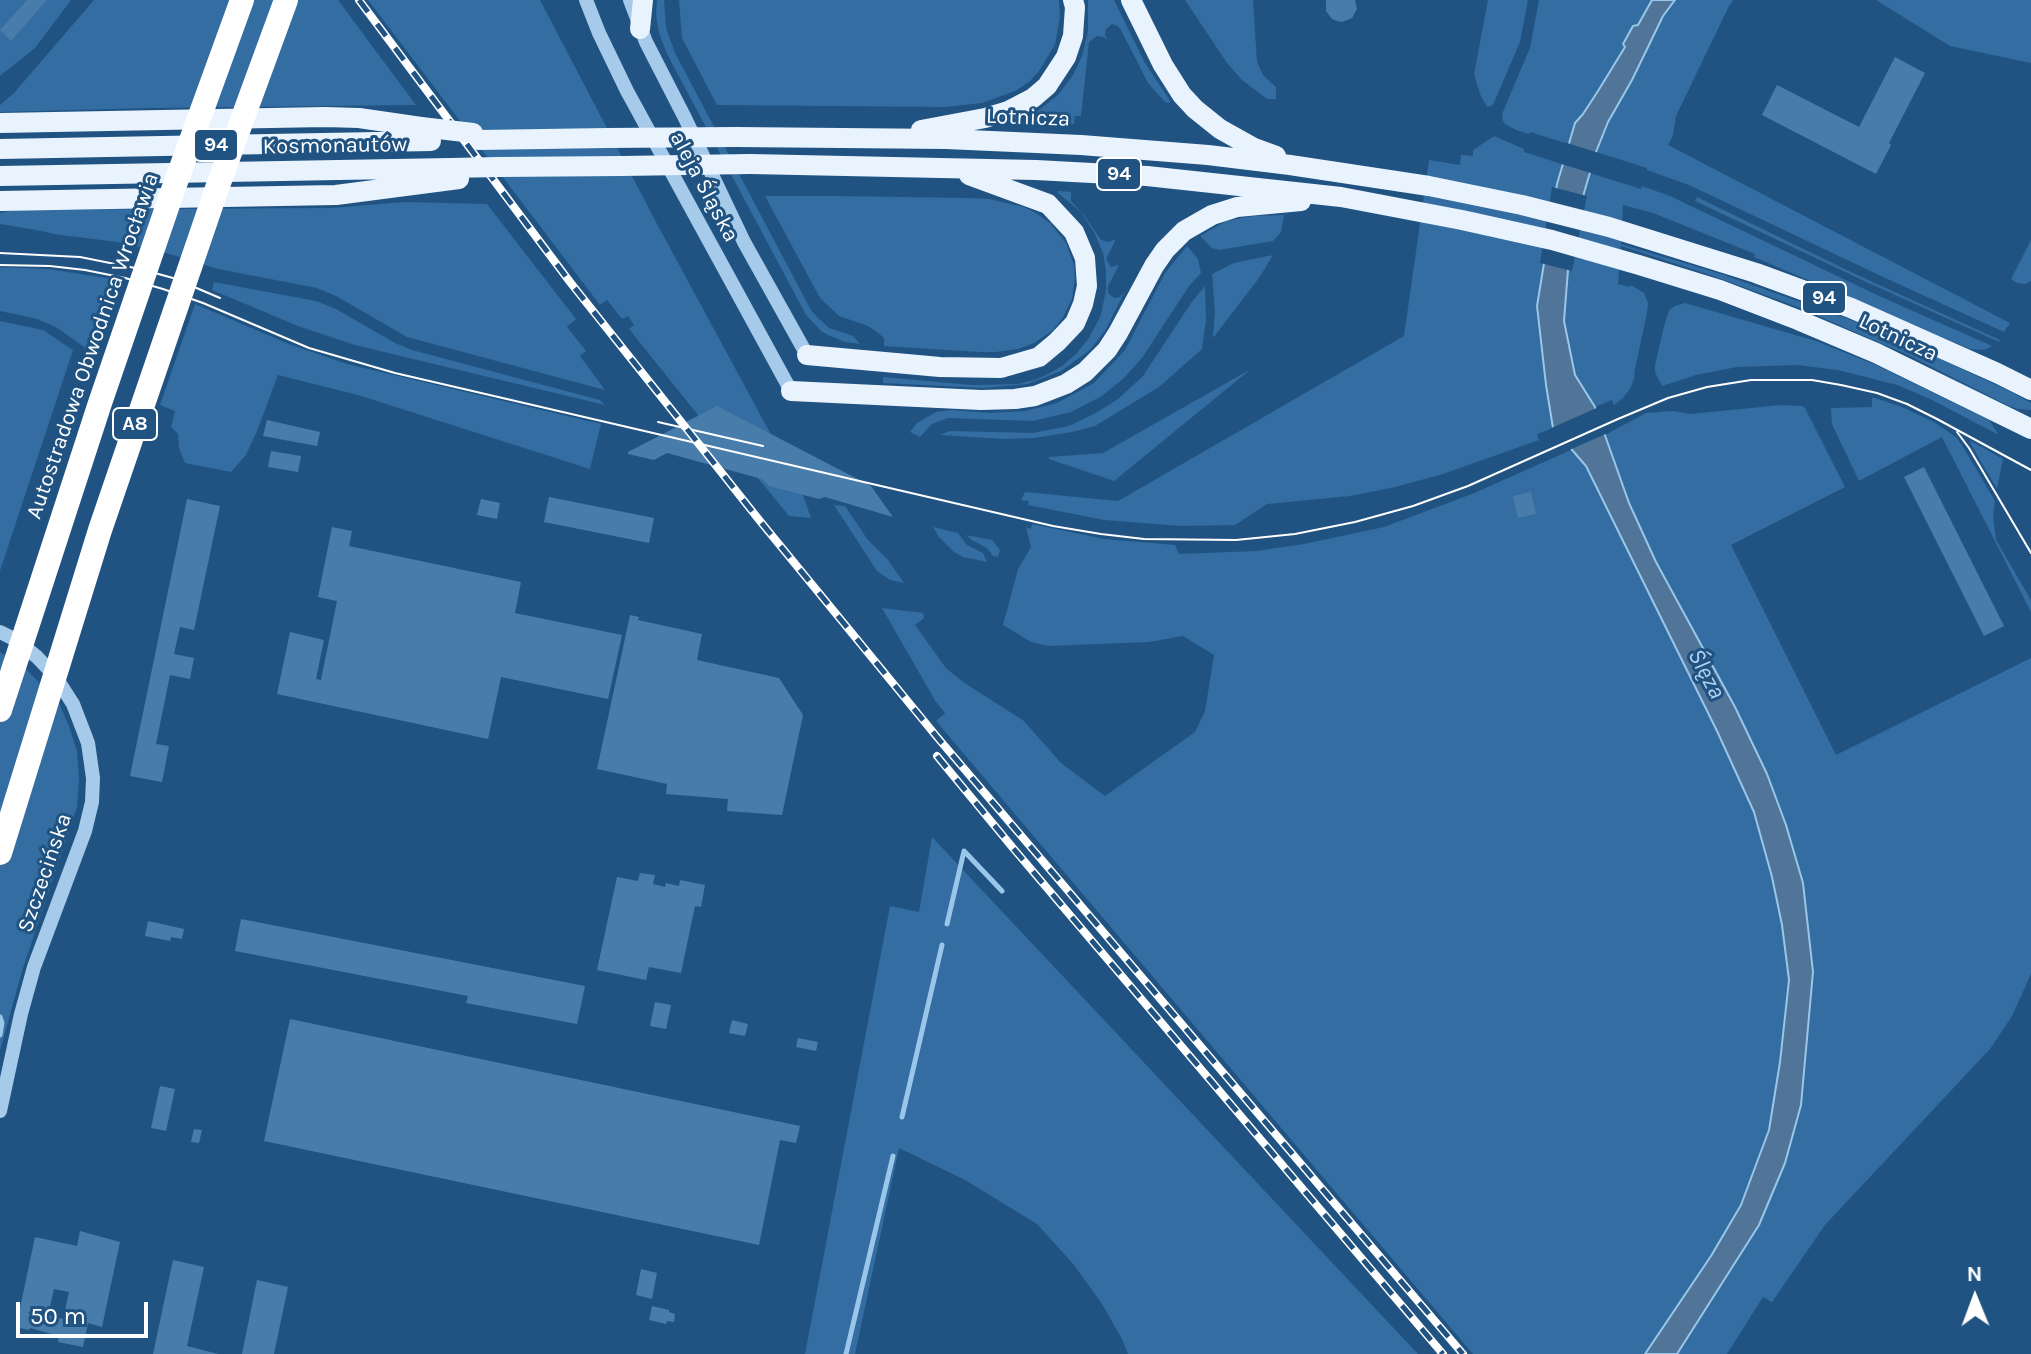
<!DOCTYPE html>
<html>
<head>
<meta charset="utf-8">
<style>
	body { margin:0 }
	#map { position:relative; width:2031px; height:1354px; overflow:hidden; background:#205382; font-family:Karla,sans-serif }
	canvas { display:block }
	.north { position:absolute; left:1935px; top:1258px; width:80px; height:80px; -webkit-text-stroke:6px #205382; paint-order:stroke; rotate:359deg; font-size:22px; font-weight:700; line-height:32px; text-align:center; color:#fff }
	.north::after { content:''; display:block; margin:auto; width:28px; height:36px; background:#fff; clip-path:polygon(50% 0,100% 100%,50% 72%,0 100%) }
	.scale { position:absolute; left:16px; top:1302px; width:132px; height:36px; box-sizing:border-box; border:4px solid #fff; border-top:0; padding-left:10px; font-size:24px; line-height:28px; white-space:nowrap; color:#fff; -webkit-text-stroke:6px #205382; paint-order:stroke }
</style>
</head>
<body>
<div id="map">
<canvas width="2031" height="1354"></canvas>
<div class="north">N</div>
<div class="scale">50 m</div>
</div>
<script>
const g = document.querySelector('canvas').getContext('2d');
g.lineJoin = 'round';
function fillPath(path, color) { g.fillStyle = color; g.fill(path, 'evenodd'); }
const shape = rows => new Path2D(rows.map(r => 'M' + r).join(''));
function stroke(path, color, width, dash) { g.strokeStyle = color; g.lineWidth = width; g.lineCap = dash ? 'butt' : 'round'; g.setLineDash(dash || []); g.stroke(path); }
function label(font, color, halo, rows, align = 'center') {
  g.font = font + ' Karla,sans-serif'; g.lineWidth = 6; g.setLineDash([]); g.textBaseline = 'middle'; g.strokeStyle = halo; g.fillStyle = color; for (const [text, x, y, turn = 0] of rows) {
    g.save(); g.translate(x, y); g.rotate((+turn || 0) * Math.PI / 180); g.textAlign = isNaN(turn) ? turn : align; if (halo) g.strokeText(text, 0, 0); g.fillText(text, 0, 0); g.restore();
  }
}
const green = shape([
	[0,0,71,0,35,48,0,76],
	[94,0,338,0,416,105,150,108,0,112,0,105,14,93],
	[368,0,540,0,656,222,802,492,811,518,789,516,757,477,746,475,629,329,634,325,628,316,622,319,607,300,600,305],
	[657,0,664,0,666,28,675,53,811,310,817,317,829,328,853,336,860,344,845,342,828,335,821,331,806,315,667,54,659,33,656,15],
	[679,0,1059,0,1060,16,1055,45,1039,71,1029,82,1015,91,982,103,945,107,717,105,682,38],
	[1088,0,1114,0,1145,63,1171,102,1166,103,1148,83,1121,30,1118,26,1112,24,1106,29,1105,36,1108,40,1103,37,1097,36,1089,42,1081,116,1075,116,1074,124,1023,122,1023,119,1034,114,1058,95,1073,75,1082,56,1088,31],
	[1185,0,1253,0,1257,62,1263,75,1276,87,1276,99,1267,99,1242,80,1227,63],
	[1488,0,1528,0,1520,42,1493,105,1487,107,1480,94,1474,74],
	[1539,0,1652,0,1598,91,1583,114,1575,123,1568,144,1530,132,1529,134,1516,130,1505,124,1503,121,1502,114,1530,48],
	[1675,0,1733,0,1729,6,1676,116,1673,135,1668,145,2010,323,2004,332,1881,276,1689,185,1647,170,1647,168,1596,152,1608,122,1632,80,1663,16],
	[1876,0,2031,0,2031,63,1950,46],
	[1494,136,1524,149,1524,152,1562,164,1557,184,1537,306,1546,385,1553,428,1537,434,1539,440,1440,475,1391,488,1350,496,1267,504,1235,525,1180,526,1104,520,1028,505,1029,501,1021,500,1025,492,1118,501,1404,336,1429,160,1460,165,1461,155,1473,156,1473,150],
	[1590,173,1641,189,1642,186,1670,196,1877,295,1992,346,1984,350,1970,349,1754,257,1755,254,1653,213,1623,205,1621,244,1721,274,1846,318,1934,356,2009,391,2031,403,2031,410,2018,409,2009,406,1910,356,1795,306,1707,274,1621,246,1618,284,1630,287,1631,285,1644,293,1648,303,1647,313,1634,374,1635,375,1631,387,1623,398,1614,405,1612,400,1595,407,1575,375,1564,321,1568,270],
	[1058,191,1071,192,1071,201,1084,215,1101,240,1109,242,1116,239,1106,259,1111,267,1119,265,1108,286,1108,293,1114,298,1120,297,1125,291,1105,331,1089,351,1061,371,1028,384,984,388,883,383,883,377,972,385,1018,384,1037,379,1048,374,1062,366,1076,354,1089,338,1101,315,1106,290,1106,271,1103,253,1094,232,1081,212,1058,193],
	[765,196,833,196,967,198,989,199,1024,207,1036,213,1050,223,1066,243,1074,265,1075,278,1072,299,1062,319,1053,330,1034,343,1018,349,996,352,980,352,884,346,884,338,877,332,868,326,839,316,820,298],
	[1697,197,1853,273,2000,340,1999,342,1862,280,1695,201],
	[404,202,487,204,576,319,567,327,586,351,580,356,605,390,407,337,336,296,317,288,218,269,170,254,117,242,53,234,42,231,0,224,0,213,12,210,331,208],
	[1284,215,1281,232,1273,241,1219,250,1212,248,1200,236,1226,221,1253,216],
	[2031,240,2031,281,2025,284,2017,283,2011,279],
	[1187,246,1198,259,1201,273,1189,286,1142,358,1123,379,1102,396,1071,412,1033,421,948,418,932,424,920,437,910,432,917,423,936,412,952,410,990,413,1025,411,1057,403,1094,383,1125,350,1165,273],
	[1273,255,1259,278,1213,338,1215,312,1212,274,1234,263],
	[0,267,49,269,124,281,94,360,84,347,56,327,37,319,0,311],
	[214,282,316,301,336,309,395,343,412,350,600,400,605,405,355,345,298,326,212,290],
	[1205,286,1206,320,1202,349,1159,387,1095,426,1072,432,1034,438,1004,439,940,435,950,431,1033,433,1069,426,1096,413,1118,399,1143,376,1191,303],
	[1685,303,1816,341,1876,365,1989,420,1999,435,1930,399,1897,385,1838,370,1797,365,1737,367,1696,375,1662,386,1655,372,1655,365,1663,330,1669,310,1675,306],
	[195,304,289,344,347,364,601,424,590,469,358,395,278,375,257,431,246,455,231,472,185,463,179,448,178,434,171,427,175,411,160,405],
	[0,321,43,330,73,350,0,571],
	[1251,369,1114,481,1049,459,1049,457,1103,453],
	[1872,397,1902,407,1934,422,1956,437,1963,447,1995,501,1993,517,1996,540,2031,600,2031,612,1942,437,1859,481,1832,424,1831,408,1872,407],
	[1781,405,1802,406,1805,408,1845,487,1731,545,1836,755,2031,658,2031,974,2012,1016,1990,1049,1825,1225,1772,1302,1763,1297,1727,1354,1677,1354,1759,1225,1785,1163,1801,1105,1803,883,1786,825,1767,774,1735,707,1656,562,1629,503,1605,435,1646,413,1673,411,1690,414],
	[1971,441,2003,459,1997,489,1970,443],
	[1571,450,1586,466,1607,507,1717,731,1754,812,1772,877,1782,925,1789,980,1780,1062,1769,1130,1741,1205,1711,1256,1645,1354,1473,1354,936,721,945,713,936,702,882,608,923,613,924,618,915,625,946,668,963,682,1024,721,1061,763,1105,796,1195,732,1205,711,1214,655,1183,636,1149,642,1048,646,1031,642,1003,625,1018,569,1031,547,1026,527,1031,529,1032,524,1104,539,1175,545,1179,554,1256,551,1304,544,1384,527,1472,494],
	[834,505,845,506,868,540,888,560,904,583,890,580,877,571],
	[933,527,958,533,967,545,983,553,987,562,963,557,954,552,939,537],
	[966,535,992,540,1000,550,998,557,993,556,987,548,972,540],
	[0,652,23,666,59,703,69,726,77,751,79,779,77,807,22,971,0,1051],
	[932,837,1418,1354,1128,1354,1122,1339,1102,1304,1074,1265,1037,1224,965,1180,899,1148,855,1354,805,1354,890,906,919,912]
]);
const water = shape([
	[1652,0,1675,0,1663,16,1632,80,1608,122,1596,152,1584,193,1568,270,1564,321,1575,375,1595,407,1629,503,1656,562,1735,707,1767,774,1786,825,1803,883,1813,972,1801,1105,1785,1163,1759,1225,1677,1354,1645,1354,1711,1256,1741,1205,1769,1130,1780,1062,1789,980,1782,925,1772,877,1754,812,1717,731,1586,466,1553,428,1546,385,1537,306,1557,184,1575,123,1583,114,1598,91,1625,47,1623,44,1633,26,1638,25,1652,0]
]);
const pier = shape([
	[1564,142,1599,153,1594,174,1558,163],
	[1552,187,1587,196,1572,271,1540,263],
	[1599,407,1608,433,1567,451,1549,429]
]);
const stream = shape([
	[947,924,964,851,1002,891],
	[0,1017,2,1023,0,1035],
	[902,1117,942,945],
	[846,1354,893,1156]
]);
const building = shape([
	[27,0,47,0,11,41,0,30],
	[1326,0,1355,0,1357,9,1352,18,1342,22,1337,21,1332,19,1326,11],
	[1895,57,1925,73,1889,143,1891,145,1876,174,1762,115,1777,85,1859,127],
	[717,406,871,486,893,517,825,497,819,499,769,486,762,479,667,453,654,460,628,454,628,452],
	[267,420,320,432,317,446,263,436],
	[271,451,301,456,298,472,268,467],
	[1924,467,2004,626,1984,636,1904,477],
	[1531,492,1536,514,1518,518,1513,496],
	[549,497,654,518,649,543,544,522],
	[187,499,220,506,194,630,180,627,174,654,194,658,190,679,170,675,156,744,169,746,162,782,130,776],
	[481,499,500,503,497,519,477,515],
	[332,527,352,531,349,546,521,582,515,613,622,635,608,699,501,677,488,739,277,694,290,632,324,640,316,679,321,680,337,601,318,597],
	[630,615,639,617,638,620,702,634,697,660,779,678,803,715,782,815,727,811,728,799,666,794,667,784,597,769],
	[640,873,655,875,653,884,665,887,666,883,679,886,680,880,705,885,701,907,695,906,681,973,649,967,646,980,597,970,617,877,638,881],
	[241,919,585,986,577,1024,466,1003,468,996,235,951],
	[148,921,184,929,182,939,171,937,170,941,145,936],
	[655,1002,671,1005,666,1029,650,1026],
	[290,1019,800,1126,796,1143,780,1140,759,1245,264,1141],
	[732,1020,748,1024,745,1036,729,1033],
	[798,1038,818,1042,816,1051,796,1047],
	[160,1086,175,1089,166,1131,151,1128],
	[194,1129,202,1130,199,1143,191,1142],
	[80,1231,120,1242,102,1327,88,1323,83,1347,58,1342,59,1336,30,1328,29,1330,16,1327,35,1237,77,1246],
	[54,1289,69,1292,63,1319,48,1315],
	[173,1260,204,1267,187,1346,218,1354,153,1354],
	[641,1269,657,1273,652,1299,636,1295],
	[257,1280,288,1287,274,1354,242,1354],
	[652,1306,669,1310,669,1312,675,1314,674,1322,667,1321,666,1324,649,1320]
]);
const tertiary = shape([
	[586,0,599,33,627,91,791,391],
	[630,0,646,42,685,118,744,242,807,355],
	[0,632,16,640,37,657,55,676,73,704,88,743,93,778,92,802,85,831,34,967,21,1014,0,1111]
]);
const primary = shape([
	[1131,0,1163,65,1182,95,1195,109,1220,129,1254,148,1276,156],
	[640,29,643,0],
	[0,123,325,117,359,118,421,127],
	[921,130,985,118,1008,111,1033,98,1047,86,1066,57,1073,36,1075,7,1073,0],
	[736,137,946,139,1081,145,1208,155,1290,165,1429,186,1522,205,1609,227,1756,273,1851,308,1997,373,2031,390],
	[478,140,607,138],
	[0,149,431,141],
	[750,164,1036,170,1147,176,1341,197,1462,220,1552,240,1639,265,1720,290,1798,320,1876,353,2031,429],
	[499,167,621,166],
	[0,176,451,168],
	[0,201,336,195,459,179],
	[807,355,940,367,1001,368,1039,357,1057,342,1075,323,1083,304,1087,286,1085,258,1074,232,1048,204,969,175],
	[791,391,981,400,1015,399,1035,396,1066,384,1085,372,1107,350,1118,333,1154,266,1165,250,1184,231,1212,215,1237,207,1301,201]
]);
const tram = shape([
	[0,253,80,257,140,269,173,278,220,298],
	[0,265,50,266,85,270,125,278,163,289,203,303,309,348,395,373,1053,526,1101,534,1144,539,1236,540,1295,534,1355,522,1413,506,1468,486,1618,419,1668,398,1707,387,1751,380,1812,380,1841,385,1877,393,1907,404,1937,419,2031,470],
	[658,422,763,446],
	[1957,432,1969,448,2031,553]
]);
const rail = shape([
	[359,0,570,282,760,521,937,737,1463,1354],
	[937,756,1013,848,1443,1354]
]);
const primaryBridge = shape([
	[421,127,473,133],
	[607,138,736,137],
	[621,166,750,164],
	[451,168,499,167]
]);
const motorwayBridge = shape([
	[0,710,100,403,173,190,242,0],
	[0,853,100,530,216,191,286,0]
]);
const shields = [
	[216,145,44],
	[1119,174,44],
	[1824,298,44],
	[135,424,44]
];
const shieldNames = [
	["94",216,145],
	["94",1119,174],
	["94",1824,298],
	["A8",135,424]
];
const streetNames = [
	["Lotnicza",1028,118,2],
	["Kosmonautów",335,146,-1],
	["aleja Śląska",704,187,62],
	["Lotnicza",1898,338,25],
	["Autostradowa Obwodnica Wrocławia",93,346,-71],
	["Szczecińska",45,873,-71]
];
const waterNames = [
	["Ślęza",1706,674,62]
];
fillPath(green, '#336da1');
fillPath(water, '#507598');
stroke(water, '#9ac6ea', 2);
fillPath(pier, '#205382');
stroke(stream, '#9ac6ea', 5);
fillPath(building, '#487dab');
stroke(tertiary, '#a6cae9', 14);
stroke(primary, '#e9f3fe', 20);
stroke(tram, '#fff', 2);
stroke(rail, '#fff', 8);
stroke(rail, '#205382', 5, [15]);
stroke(primaryBridge, '#e9f3fe', 20);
stroke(motorwayBridge, '#fff', 24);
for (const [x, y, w] of shields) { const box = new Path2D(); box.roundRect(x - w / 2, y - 16, w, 32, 6); g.fillStyle = '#205382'; g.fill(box); stroke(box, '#fff', 2); }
label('bold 20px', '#fff', null, shieldNames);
label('22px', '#fff', '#205382', streetNames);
label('italic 24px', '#b2d3f0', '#205382', waterNames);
</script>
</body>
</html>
